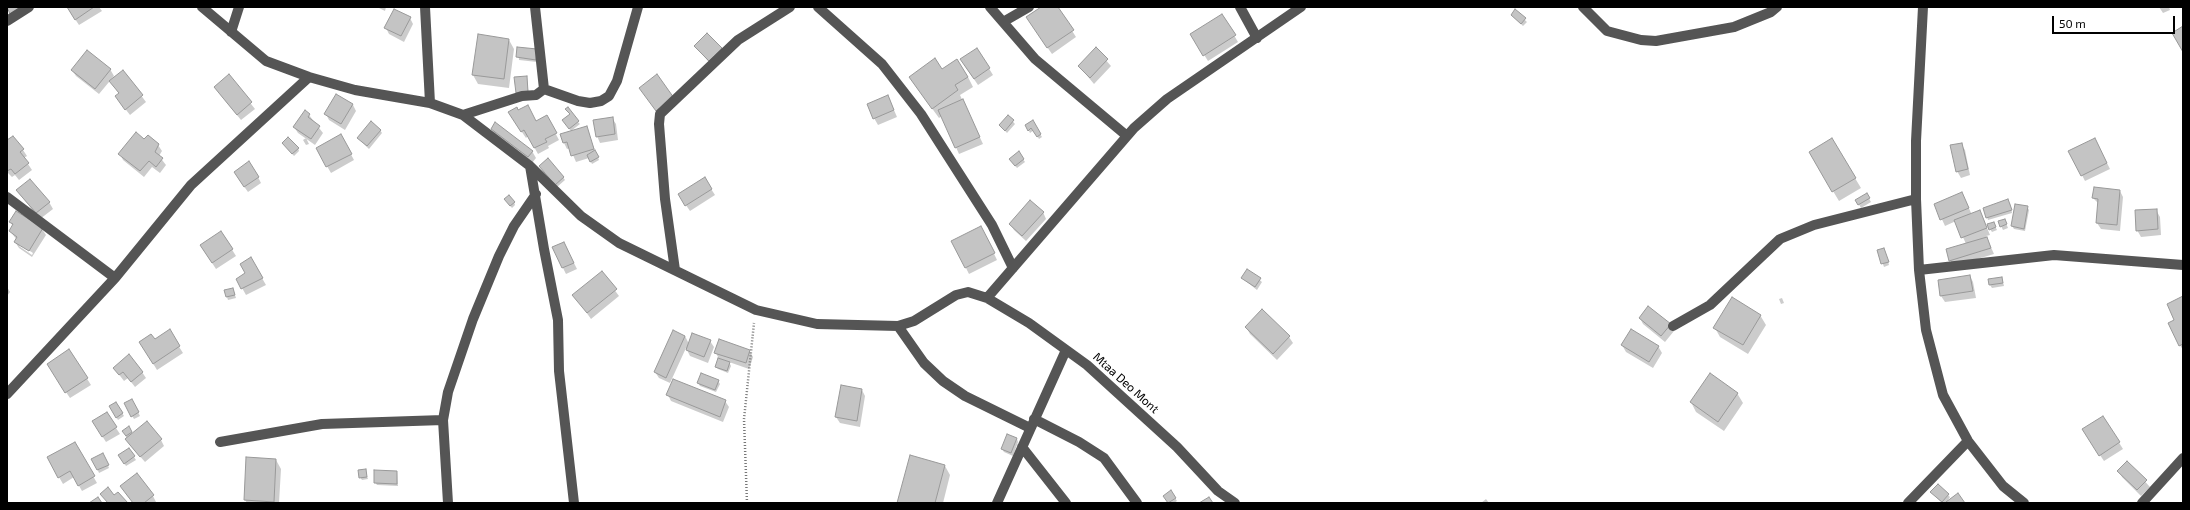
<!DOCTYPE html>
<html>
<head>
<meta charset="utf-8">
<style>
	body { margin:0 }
	#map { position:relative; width:2190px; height:510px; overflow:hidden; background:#fff; font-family:"Exo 2",sans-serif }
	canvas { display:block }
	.frame { position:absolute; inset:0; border:8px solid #000; pointer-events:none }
	.scale { position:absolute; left:2052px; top:16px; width:123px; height:18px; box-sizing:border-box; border:2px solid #000; border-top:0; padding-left:5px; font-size:12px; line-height:14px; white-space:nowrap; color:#000; -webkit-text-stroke:3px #fff; paint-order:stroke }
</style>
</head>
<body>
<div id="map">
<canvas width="2190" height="510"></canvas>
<div class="frame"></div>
<div class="scale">50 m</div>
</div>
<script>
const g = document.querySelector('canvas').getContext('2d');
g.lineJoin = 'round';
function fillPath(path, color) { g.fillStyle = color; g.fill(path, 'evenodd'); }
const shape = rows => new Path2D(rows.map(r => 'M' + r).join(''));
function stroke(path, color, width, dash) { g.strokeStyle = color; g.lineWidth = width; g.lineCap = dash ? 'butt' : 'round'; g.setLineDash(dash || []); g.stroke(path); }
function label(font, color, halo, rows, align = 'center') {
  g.font = font + ' "Exo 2",sans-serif'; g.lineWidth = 3.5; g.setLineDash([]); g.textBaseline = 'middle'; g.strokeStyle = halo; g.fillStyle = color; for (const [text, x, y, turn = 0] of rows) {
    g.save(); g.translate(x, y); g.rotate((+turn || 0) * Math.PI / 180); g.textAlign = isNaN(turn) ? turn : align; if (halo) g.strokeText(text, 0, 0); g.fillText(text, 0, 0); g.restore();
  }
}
const shadow = shape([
	[67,7,99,7,102,11,79,25],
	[377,7,386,7,385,11],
	[1043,7,1057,7,1076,37,1052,54,1031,24],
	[2159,7,2169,7,2170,10,2163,13],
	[1515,11,1527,22,1523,26,1512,15],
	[1222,15,1238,42,1208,61,1191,34],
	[410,18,413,24,404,42,389,34,386,28],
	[707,35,725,55,713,67,695,46],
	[509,40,514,49,509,88,478,84,473,75],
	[518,48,537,50,537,62,519,60],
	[977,49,993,75,978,85,965,66],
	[1096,49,1111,66,1094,84,1079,66],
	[110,69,114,76,99,94,76,76,72,70],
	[123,71,146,102,130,115,116,97,119,94,111,82],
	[229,76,255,109,241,120,219,93],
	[526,77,529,94,519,95],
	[968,77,973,87,960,95,983,144,959,154,942,116,939,118,910,78],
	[337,95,353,105,356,111,345,130,329,120,326,114],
	[888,96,897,117,878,125,874,118],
	[518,111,536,122,550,123,559,140,548,146,549,148,538,154,528,136,526,138,513,119],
	[570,114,580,124,571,131,563,120],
	[309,115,323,133,315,145,298,133,294,127],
	[1008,116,1015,124,1007,133,1000,125],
	[612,118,616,124,618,140,600,143,597,136],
	[1032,121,1042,137,1039,139,1034,130,1030,133,1026,125],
	[586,128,599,160,592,164,589,158,576,162,570,148,567,149,564,143,561,135],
	[492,129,532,151,536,158,532,163,495,135],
	[380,130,382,133,369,149,358,138],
	[341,136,354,160,331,173,317,149],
	[13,137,23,150,27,156,24,158,32,170,19,180,15,175,12,177,7,172,7,142],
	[306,138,309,144,306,145,303,140],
	[1832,140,1861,188,1839,201,1810,153],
	[144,141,158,145,162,151,159,156,166,165,160,173,152,167,144,177,123,160,120,154],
	[283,143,298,148,299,151,294,156],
	[1961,144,1965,150,1970,175,1961,178,1957,171],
	[2098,145,2110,169,2085,181,2082,175],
	[1019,153,1025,162,1017,168,1012,162],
	[540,166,563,177,565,180,557,187],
	[258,177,261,183,248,192,238,178],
	[704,178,715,195,690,211,679,195],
	[17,191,49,202,53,209,40,219],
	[2120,191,2123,197,2120,231,2101,229,2097,223,2099,204,2093,198],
	[1962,193,1972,215,1979,212,1983,218,1990,235,1986,236,1994,254,1954,266,1950,260,1966,244,1956,221,1945,226,1935,204],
	[1867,195,1871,202,1861,208,1857,201],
	[507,202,514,202,515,205,512,208],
	[2010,203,2012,213,1988,220,1987,217],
	[2027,207,2029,210,2025,231,2014,229,2012,226],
	[2156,210,2160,217,2161,235,2141,237,2137,230],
	[1043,212,1046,219,1026,241,1014,230,1010,224],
	[10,222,42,229,46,235,32,257,19,248,15,242,17,240,10,231,13,226],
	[19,244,33,253,32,255,19,246],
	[1999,222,2006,223,2008,228,2003,230],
	[1995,226,1997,230,1992,232,1990,229],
	[221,232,236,256,216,269,201,246],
	[984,233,997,260,969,274,966,268],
	[564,243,577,269,566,274,563,268],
	[1884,249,1889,265,1884,267,1878,250],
	[251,259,266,285,246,295,237,279,246,274],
	[1248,270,1262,282,1257,290,1242,278],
	[602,273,619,296,591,319,574,295],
	[1970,276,1973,282,1976,298,1945,302,1941,296],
	[2002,278,2004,286,1992,288,1990,285],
	[7,287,10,292,7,296],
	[233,289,236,298,228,300,225,291],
	[2183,297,2183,350,2180,345,2176,320],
	[1782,298,1784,303,1781,304,1779,299],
	[1262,311,1289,337,1293,343,1277,360,1250,334,1246,327],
	[1760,315,1766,325,1748,354,1720,337,1715,328],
	[1640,318,1671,325,1674,331,1665,342,1643,324],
	[169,331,183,353,157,370,140,342,155,341],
	[685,336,689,344,710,341,714,347,708,363,690,356,686,348,670,383,659,378,655,372],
	[1622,345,1658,346,1662,353,1653,368,1626,352],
	[69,350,91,385,70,398,51,370],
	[749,350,753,357,749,369,729,362,731,366,728,373,718,369,716,367,719,359,716,353],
	[114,368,142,372,146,378,135,387,128,378,124,381],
	[718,381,720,384,716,392,700,386,698,383],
	[862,390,865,396,860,427,840,423,836,417],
	[1737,393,1743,403,1724,431,1696,412,1691,402],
	[668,395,725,401,729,407,723,422,671,401],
	[132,400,140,416,134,419,125,404],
	[116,403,124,416,118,420,110,407],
	[2103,417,2123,449,2104,461,2087,436],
	[97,428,116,428,120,434,106,442],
	[128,428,132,434,161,440,164,446,145,462,130,445,123,431],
	[1008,435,1017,439,1018,442,1013,456,1004,452,1002,449],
	[74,443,97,483,82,491,74,477,63,484,48,458],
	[129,449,136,460,126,466,120,456],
	[103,454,109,468,99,473,93,459],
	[276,460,281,469,279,503,247,503,245,500],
	[2127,462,2150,487,2141,496,2122,477,2119,471],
	[945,466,950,475,943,503,898,503],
	[365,470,368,479,362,480,360,477],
	[397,472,398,486,377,485,375,482],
	[1938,485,1950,497,1947,502,1964,503,1942,503,1931,492],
	[1171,491,1177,501,1174,503,1169,503,1164,496],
	[125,493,153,496,156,502,133,503],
	[1486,499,1489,503,1481,503]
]);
const building = shape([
	[7,7,21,7,10,14,7,7],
	[67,7,94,7,75,20,67,7],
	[1041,7,1058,7,1074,30,1047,48,1026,17,1041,7],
	[394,9,411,17,401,36,384,28,394,9],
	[1515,9,1526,18,1521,24,1511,15,1515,9],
	[1222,14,1236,35,1203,56,1190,34,1222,14],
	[2183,26,2183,52,2172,33,2183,26],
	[707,33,722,48,709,61,694,46,707,33],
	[478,34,509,39,504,79,472,75,478,34],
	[517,47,537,49,536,60,516,57,517,47],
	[1096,47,1108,59,1090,78,1078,66,1096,47],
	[977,48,990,68,974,79,960,59,977,48],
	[87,50,111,69,95,89,71,70,87,50],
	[935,58,942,69,957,59,968,77,955,85,958,90,932,109,909,77,935,58],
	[123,70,143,95,125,110,115,96,119,93,109,81,123,70],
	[229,74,252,102,237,115,214,87,229,74],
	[657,74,674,98,656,111,639,88,657,74],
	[527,76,528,92,516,93,514,77,527,76],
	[336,94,353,104,341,124,324,114,336,94],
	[888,95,894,110,873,119,867,104,888,95],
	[963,99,980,137,955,148,938,110,963,99],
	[528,105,536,121,547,115,557,133,545,139,547,142,534,148,524,130,521,132,508,112,517,107,518,110,528,105],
	[568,107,579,121,569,129,562,120,570,114,565,109,568,107],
	[305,110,310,114,308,117,320,126,311,139,293,127,305,110],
	[1008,115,1014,120,1005,131,999,125,1008,115],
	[613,117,615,134,596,137,593,120,613,117],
	[1033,120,1041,134,1037,137,1031,128,1028,131,1025,125,1033,120],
	[371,121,381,130,367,146,357,138,371,121],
	[495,122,533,151,528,157,491,129,495,122],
	[587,126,594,149,571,156,567,142,563,143,560,134,587,126],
	[136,132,144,139,148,135,159,144,155,152,163,158,156,167,149,161,140,171,118,154,136,132],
	[341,134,352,154,326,167,316,148,341,134],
	[13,136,24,149,20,152,29,163,15,174,11,169,7,171,7,140,13,136],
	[288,137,299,148,292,154,282,143,288,137],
	[1832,138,1856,178,1832,192,1809,152,1832,138],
	[2095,138,2107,163,2081,176,2068,151,2095,138],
	[1962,143,1968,169,1956,172,1950,145,1962,143],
	[595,150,599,157,590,162,587,155,595,150],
	[1019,151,1024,159,1015,166,1009,159,1019,151],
	[548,158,564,177,555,185,539,166,548,158],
	[249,161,259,177,244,187,234,172,249,161],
	[705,177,712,189,685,206,678,194,705,177],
	[30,179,50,202,36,213,16,190,30,179],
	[2094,187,2120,190,2117,225,2096,223,2098,199,2092,198,2094,187],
	[1962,192,1969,208,1940,220,1934,204,1962,192],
	[1867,193,1870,198,1858,205,1855,200,1867,193],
	[509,195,515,202,510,206,504,199,509,195],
	[2008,199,2012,210,1986,218,1983,208,2008,199],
	[1030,200,1044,212,1022,236,1009,224,1030,200],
	[2015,204,2028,206,2024,229,2011,226,2015,204],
	[2157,209,2158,229,2136,231,2135,210,2157,209],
	[1980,210,1987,228,1961,238,1954,220,1980,210],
	[16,211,43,228,29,251,14,242,17,237,9,231,13,224,9,222,16,211],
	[2005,219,2007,224,2000,227,1998,221,2005,219],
	[1994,222,1996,227,1989,230,1987,224,1994,222],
	[981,226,995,253,965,268,951,241,981,226],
	[221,231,233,249,212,263,200,245,221,231],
	[1987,237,1991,248,1949,261,1946,249,1987,237],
	[564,242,574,263,562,268,552,247,564,242],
	[1884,248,1889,262,1881,264,1877,250,1884,248],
	[251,257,263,278,241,289,236,279,245,273,240,264,251,257],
	[1247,269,1261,278,1255,287,1241,278,1247,269],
	[602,271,617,289,587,313,572,295,602,271],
	[1970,275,1973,291,1940,296,1938,280,1970,275],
	[2002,277,2003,283,1989,285,1988,279,2002,277],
	[233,288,235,295,226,297,224,290,233,288],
	[2183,296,2183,344,2179,346,2168,323,2174,320,2167,304,2183,296],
	[1732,297,1761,315,1743,345,1713,328,1732,297],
	[1648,306,1671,324,1661,336,1639,318,1648,306],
	[1262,309,1290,336,1273,354,1245,327,1262,309],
	[170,329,180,346,153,364,139,342,151,334,155,339,170,329],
	[1631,329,1659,346,1649,362,1621,345,1631,329],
	[673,330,685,336,666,378,654,372,673,330],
	[692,333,711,340,704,357,686,350,692,333],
	[719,339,750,350,746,363,714,353,719,339],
	[69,349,88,378,65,393,47,364,69,349],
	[129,354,143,372,131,382,123,372,119,375,113,368,129,354],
	[718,358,730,362,727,371,715,367,718,358],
	[701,373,719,380,715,390,697,383,701,373],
	[1710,373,1738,393,1718,422,1690,402,1710,373],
	[673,379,726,400,720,417,666,395,673,379],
	[841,385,862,389,857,421,835,417,841,385],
	[132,399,139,412,131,417,124,403,132,399],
	[116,402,123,413,116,418,109,406,116,402],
	[107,412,117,427,102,437,92,421,107,412],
	[2103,416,2120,442,2099,456,2082,429,2103,416],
	[147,421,162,439,140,457,125,439,147,421],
	[129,426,132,432,126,436,122,431,129,426],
	[1007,434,1017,438,1011,453,1001,449,1007,434],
	[75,442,95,476,78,486,70,471,58,478,47,457,75,442],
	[129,448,135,456,124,464,118,455,129,448],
	[103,453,109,465,97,470,91,459,103,453],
	[910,455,945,465,935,503,897,503,910,455],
	[246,457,276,459,274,502,244,500,246,457],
	[2127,461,2147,480,2137,490,2117,471,2127,461],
	[366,469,367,477,359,478,358,470,366,469],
	[374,470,397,471,397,484,374,483,374,470],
	[137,473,154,495,144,503,133,503,120,486,137,473],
	[1938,484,1949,494,1942,502,1930,492,1938,484],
	[108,487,114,495,118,492,128,503,108,503,100,494,108,487],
	[1171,490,1176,498,1168,503,1163,496,1171,490],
	[1958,493,1965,503,1946,503,1946,502,1958,493],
	[98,497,102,503,89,503,98,497],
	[1209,497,1213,503,1199,503,1209,497]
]);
const path = shape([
	[747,503,744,419,754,323]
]);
const minor = shape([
	[202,7,266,61,309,77,355,90,430,103,463,115,530,166,581,216,619,243,756,310,817,324,898,326,914,321,956,295,968,292,987,298,1029,323,1087,365,1177,447,1218,491,1235,503],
	[425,7,430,103],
	[535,7,544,89],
	[818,7,882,64,921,114,992,225,1013,268],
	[990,7,1035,59,1127,136],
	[1240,7,1257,38],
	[1583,7,1607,31,1641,40,1656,41,1734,27,1771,12,1777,7],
	[1923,7,1916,141,1916,199,1919,270,1926,330,1943,395,1968,441,2003,486,2024,503],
	[7,21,29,7],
	[1003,22,1029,7],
	[231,32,239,7],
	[463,115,522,96,536,95,544,89,578,101,590,103,601,101,609,96,617,81,638,7],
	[530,166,544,249,558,320,559,371,574,503],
	[7,197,115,278],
	[675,270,665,199,659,124,660,114,738,40,790,7],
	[1919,270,2054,255,2183,265],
	[987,298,1134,128,1167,99,1301,7],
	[898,326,924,363,943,381,965,396,1030,428],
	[1673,326,1710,305,1780,239,1814,225,1916,199],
	[7,394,115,278,191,185,309,77],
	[1034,419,1079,442,1104,458,1137,503],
	[220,442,322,424,443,420],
	[1022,447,1066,503],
	[448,503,443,420,448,392,473,319,499,256,514,226,536,194],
	[997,503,1066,350],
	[1908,503,1968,441],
	[2142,503,2183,458]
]);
const streetNames = [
	["Mtaa Deo Mont",1126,383,42]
];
fillPath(shadow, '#0003');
fillPath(building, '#c4c4c4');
stroke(building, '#999', 1);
stroke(path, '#777', 2.5, [1, 2]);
stroke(minor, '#555', 10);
label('12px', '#000', '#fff', streetNames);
</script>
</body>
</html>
